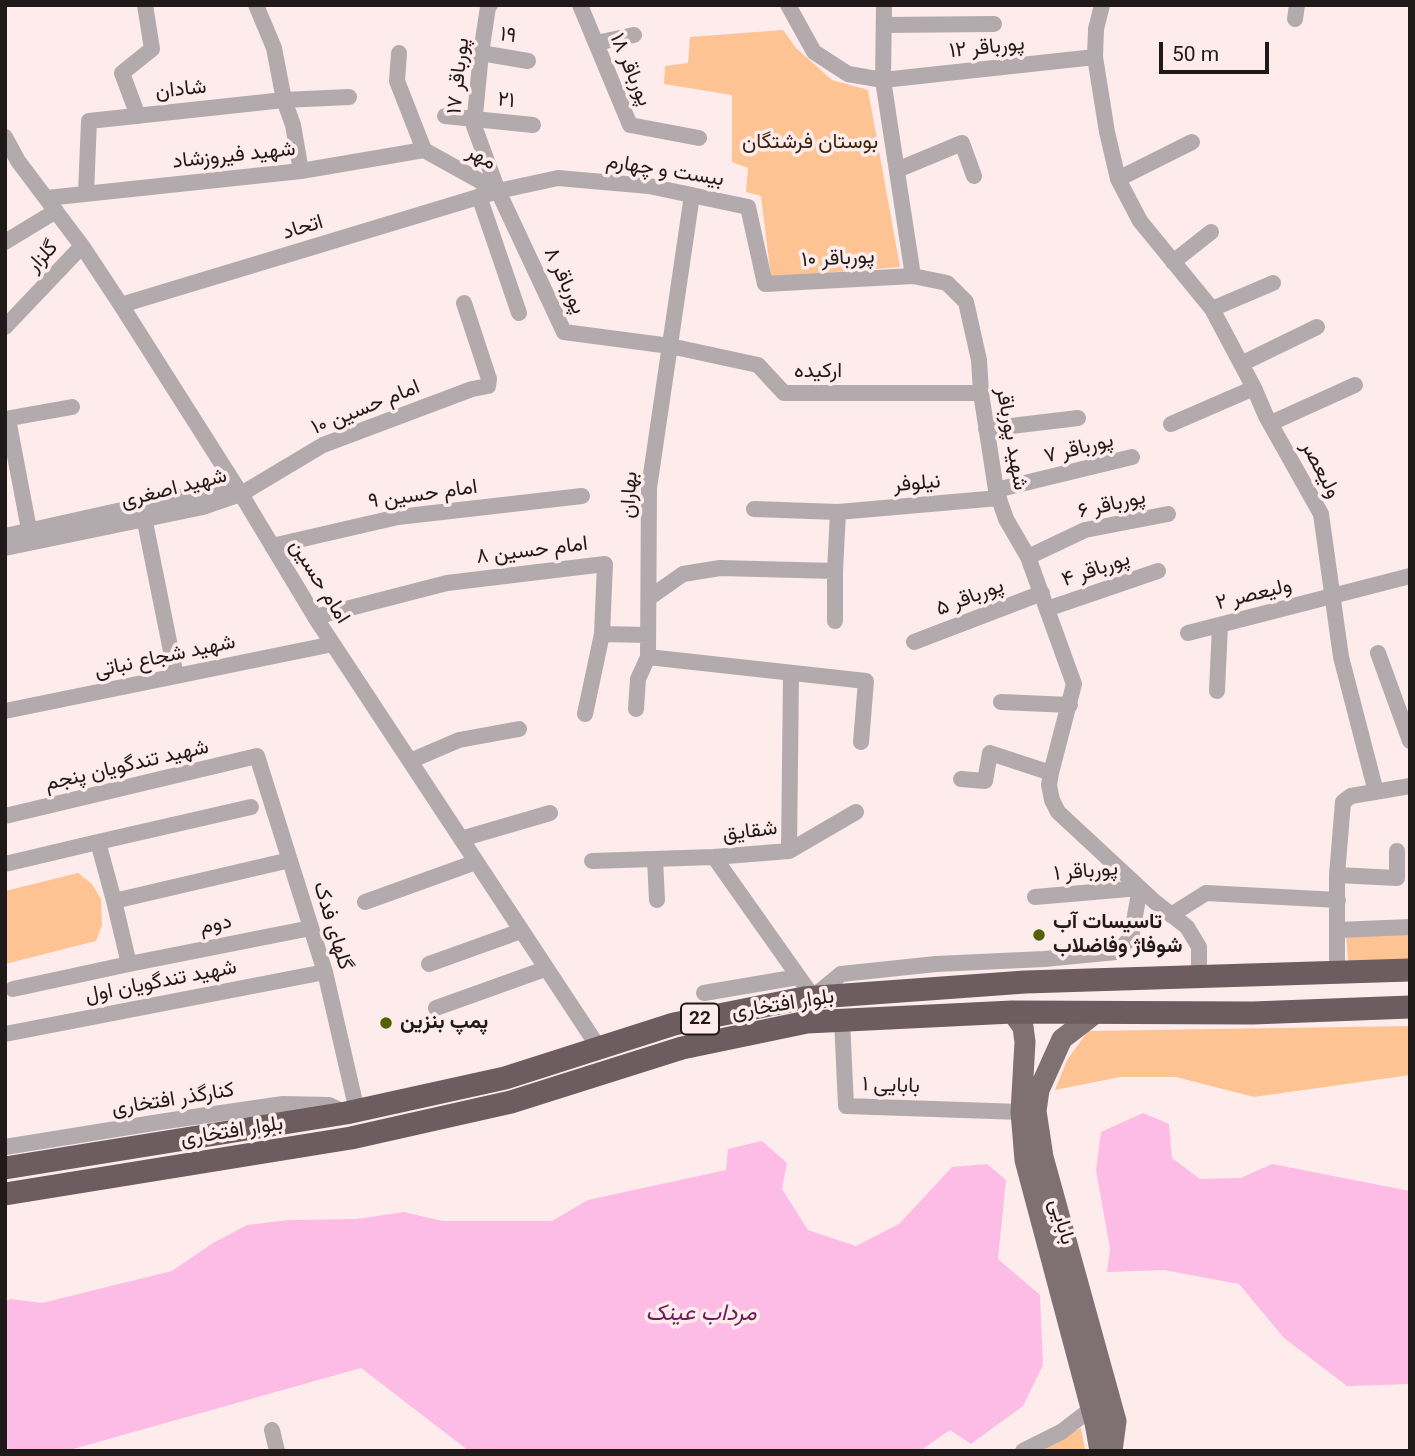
<!DOCTYPE html>
<html>
<head>
<meta charset="utf-8">
<style>
	body { margin:0 }
	#map { position:relative; width:1415px; height:1456px; overflow:hidden; background:#fdeceb; font-family:Roboto,sans-serif }
	canvas { display:block }
	.frame { position:absolute; inset:0; border:7px solid #201919; pointer-events:none }
	.scale { position:absolute; left:1159px; top:42px; width:110px; height:32px; box-sizing:border-box; border:4px solid #201919; border-top:0; padding-left:9px; font-size:21px; line-height:24px; white-space:nowrap; color:#201919; -webkit-text-stroke:5px #fdeceb; paint-order:stroke }
</style>
</head>
<body>
<div id="map">
<canvas width="1415" height="1456"></canvas>
<div class="frame"></div>
<div class="scale">50 m</div>
</div>
<script>
const g = document.querySelector('canvas').getContext('2d');
g.lineJoin = 'round';
function fillPath(path, color) { g.fillStyle = color; g.fill(path, 'evenodd'); }
const shape = rows => new Path2D(rows.map(r => 'M' + r).join(''));
function stroke(path, color, width, dash) { g.strokeStyle = color; g.lineWidth = width; g.lineCap = dash ? 'butt' : 'round'; g.setLineDash(dash || []); g.stroke(path); }
function label(font, color, halo, rows, align = 'center') {
  g.font = font + ' Roboto,Vazirmatn,sans-serif'; g.lineWidth = 7; g.setLineDash([]); g.textBaseline = 'middle'; g.strokeStyle = halo; g.fillStyle = color; for (const [text, x, y, turn = 0] of rows) {
    g.save(); g.translate(x, y); g.rotate((+turn || 0) * Math.PI / 180); g.textAlign = isNaN(turn) ? turn : align; if (halo) g.strokeText(text, 0, 0); g.fillText(text, 0, 0); g.restore();
  }
}
const green = shape([
	[783,30,796,48,832,80,868,90,900,267,771,277,761,196,746,192,748,168,732,162,732,95,664,84,665,66,688,63,690,37],
	[78,873,92,884,101,899,102,925,96,941,5,964,5,891],
	[1410,930,1410,961,1348,962,1346,934],
	[1410,1026,1410,1075,1254,1097,1176,1077,1120,1077,1055,1090,1067,1060,1088,1031],
	[1081,1428,1085,1449,1034,1451]
]);
const water = shape([
	[1143,1113,1169,1124,1172,1158,1200,1179,1241,1178,1272,1164,1410,1191,1410,1384,1347,1386,1284,1338,1239,1284,1164,1270,1107,1272,1110,1249,1096,1170,1101,1132],
	[762,1141,787,1163,782,1189,808,1230,856,1246,899,1224,952,1167,987,1164,1006,1180,998,1259,1040,1295,1043,1365,1023,1406,971,1444,950,1430,920,1451,469,1451,361,1368,66,1451,5,1451,5,1302,10,1299,42,1303,172,1271,213,1243,247,1225,289,1220,357,1219,404,1212,442,1221,552,1221,588,1200,726,1170,728,1149]
]);
const building = shape([
	[641,472,638,494,630,494,629,473]
]);
const minor = shape([
	[256,5,274,48,284,100,293,125,301,171],
	[490,5,488,7,481,53,474,126,498,191,564,332,670,346,758,365,784,393,981,393],
	[580,5,630,125,699,138],
	[788,5,814,52,848,74,883,80,1095,57],
	[884,5,883,80,913,276,947,283,966,302,979,360,981,393,996,490,1006,519,1028,557,1074,684,1051,773,1049,785,1052,800,1058,812,1155,902,1187,927,1199,947,1199,977],
	[1102,5,1096,29,1095,57,1107,132,1118,179,1140,221,1212,309,1254,388,1266,416,1321,514,1341,657,1376,792],
	[1295,19,1297,5],
	[884,25,994,24],
	[596,43,634,35],
	[399,53,397,81,424,150,498,191],
	[481,53,528,61],
	[138,116,122,73,152,49,145,5],
	[445,116,533,125],
	[5,137,18,161,82,246,121,305,241,494,315,617,599,1048],
	[897,170,962,143,974,176],
	[1118,179,1192,142],
	[86,193,89,121,284,100,349,97],
	[479,196,519,313],
	[47,198,301,171,424,150],
	[5,242,56,211],
	[1173,262,1211,232],
	[121,305,498,191,558,178,649,186,748,207,765,284,913,276],
	[1212,309,1273,283],
	[5,327,82,246],
	[1241,364,1317,327],
	[5,419,72,407],
	[8,419,31,540],
	[1271,423,1355,385],
	[1171,424,1254,388],
	[986,429,1078,418],
	[996,490,1132,457],
	[754,509,838,512,999,498],
	[143,512,176,676],
	[5,536,198,493,228,494],
	[272,546,398,517,582,496],
	[5,548,203,507,241,494,323,445,472,389,488,386,489,379,464,303],
	[1028,557,1085,530,1168,514],
	[835,571,838,512],
	[649,598,683,574,720,568,835,571,835,621],
	[1047,609,1158,571],
	[315,617,447,583,605,564,602,634,585,714],
	[1188,633,1410,576],
	[602,634,648,635],
	[914,642,1042,593],
	[1378,653,1410,741],
	[648,657,866,681,861,742],
	[1217,691,1220,625],
	[1001,702,1070,705],
	[636,709,638,679,648,657,649,488,692,195],
	[5,711,333,644],
	[410,761,459,740,519,729],
	[961,779,985,781,990,753,1051,773],
	[5,816,257,756,325,972,357,1111],
	[461,839,550,813],
	[789,851,791,674],
	[714,857,813,997,841,974,936,964,1044,959,1116,952,1131,938,1140,888,1035,897],
	[655,859,657,900],
	[592,861,714,857,789,851,856,812],
	[5,864,98,842],
	[1337,875,1397,878,1397,851],
	[114,901,98,842,251,807],
	[365,902,476,862],
	[1171,915,1206,893,1338,900],
	[1338,930,1410,927],
	[129,964,311,928],
	[429,964,521,931],
	[1337,974,1337,875,1343,802,1351,796,1410,786],
	[13,989,129,964,114,901,290,860],
	[704,993,798,977],
	[436,1008,545,969],
	[842,1020,846,1106,1021,1112],
	[5,1034,325,972],
	[5,1147,166,1121,283,1104,329,1105,344,1112],
	[272,1430,277,1451],
	[1023,1451,1061,1432,1091,1409]
]);
const major = shape([
	[1012,1012,1023,1027,1025,1042,1021,1112,1025,1160,1095,1423,1100,1451],
	[1097,1012,1062,1039,1039,1090,1036,1111,1043,1157,1116,1421,1112,1451]
]);
const highway = shape([
	[5,1168,346,1113,505,1078,674,1024,804,998,1025,982,1410,970],
	[5,1194,351,1138,511,1102,682,1048,807,1022,1012,1012,1253,1013,1410,1007]
]);
const markers = [
	[1039,935,7,"#526104"],
	[386,1023,7,"#526104"]
];
const shields = [
	[700,1019,38]
];
const shieldNames = [
	["22",700,1019]
];
const streetNames = [
	["۱۹",508,36,9],
	["پورباقر ۱۲",987,48,-6],
	["پورباقر ۱۸",630,70,67],
	["پورباقر ۱۷",459,76,-84],
	["شادان",181,90,-6],
	["۲۱",506,101,6],
	["شهید فیروزشاد",234,156,-6],
	["مهر",481,158,29],
	["بیست و چهارم",665,171,9],
	["اتحاد",303,228,-17],
	["گلزار",43,257,-47],
	["پورباقر ۱۰",838,259,-3],
	["پورباقر ۸",564,281,65],
	["ارکیده",818,372],
	["امام حسین ۱۰",366,408,-22],
	["شهید پورباقر",1011,439,80],
	["پورباقر ۷",1079,449,-14],
	["ولیعصر",1320,470,62],
	["نیلوفر",917,484,-5],
	["شهید اصغری",174,489,-14],
	["امام حسین ۹",423,495,-8],
	["بهاران",630,495,-87],
	["پورباقر ۶",1112,505,-13],
	["امام حسین ۸",532,551,-7],
	["پورباقر ۴",1096,570,-19],
	["امام حسین",319,582,58],
	["ولیعصر ۲",1254,595,-14],
	["پورباقر ۵",970,598,-21],
	["شهید شجاع نباتی",165,657,-12],
	["شهید تندگویان پنجم",127,766,-13],
	["شقایق",750,832,-7],
	["پورباقر ۱",1086,872,-5],
	["دوم",216,925,-11],
	["گلهای فدک",332,926,73],
	["شهید تندگویان اول",161,982,-11],
	["بلوار افتخاری",783,1005,-9],
	["بابایی ۱",891,1086,2],
	["کنارگذر افتخاری",173,1100,-9],
	["بلوار افتخاری",232,1132,-9],
	["بابایی",1061,1222,74]
];
const parkNames = [
	["بوستان فرشتگان",810,143]
];
const poiNames = [
	["تاسیسات آب",1053,923],
	["شوفاژ وفاضلاب",1053,947],
	["پمپ بنزین",400,1023]
];
const waterNames = [
	["مرداب عینک",701,1314]
];
fillPath(green, '#fec393');
fillPath(water, '#fcbce6');
fillPath(building, '#7a2e11');
stroke(minor, '#b3aaad', 16);
stroke(major, '#7f7074', 21);
stroke(highway, '#6d5c60', 23);
for (const [x, y, r, color] of markers) { const dot = new Path2D(); dot.arc(x, y, r, 0, 2 * Math.PI); g.fillStyle = color; g.fill(dot); stroke(dot, '#fdeceb', 2.5); }
for (const [x, y, w] of shields) { const box = new Path2D(); box.roundRect(x - w / 2, y - 15.5, w, 31, 5); g.fillStyle = '#fdeceb'; g.fill(box); stroke(box, '#201919', 2); }
label('bold 19px', '#201919', null, shieldNames);
label('21px', '#201919', '#fdeceb', streetNames);
label('21px', '#3f2308', '#fdeceb', parkNames);
label('bold 21px', '#201919', '#fdeceb', poiNames, 'left');
label('italic 23px', '#72195d', '#fdeceb', waterNames);
</script>
</body>
</html>
